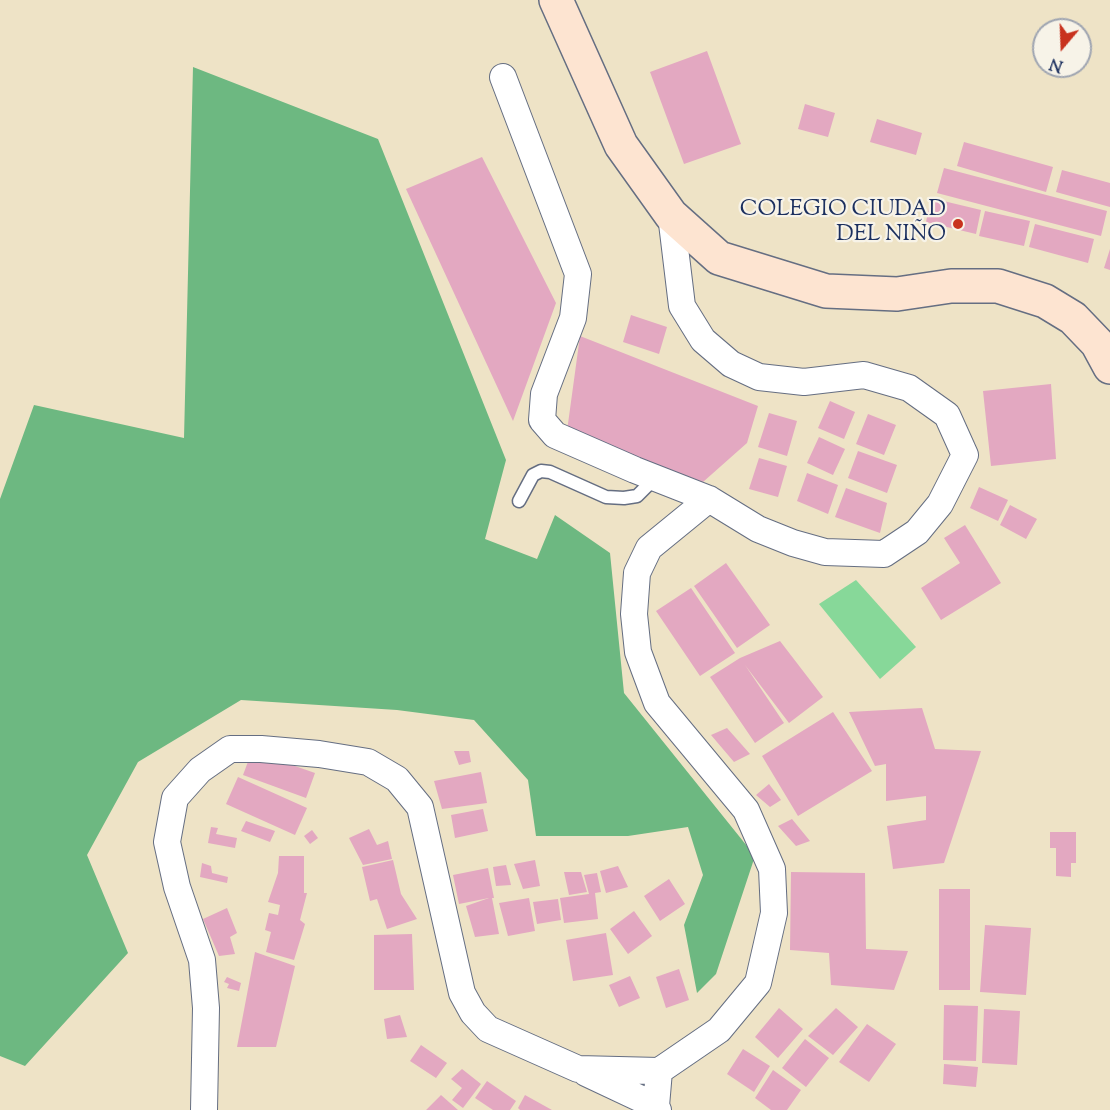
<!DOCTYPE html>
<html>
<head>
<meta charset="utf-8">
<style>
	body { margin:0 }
	#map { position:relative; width:1110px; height:1110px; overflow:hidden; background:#eee3c6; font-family:"Sorts Mill Goudy",serif }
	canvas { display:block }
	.north { position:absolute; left:1032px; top:18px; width:60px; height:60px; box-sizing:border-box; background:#f7f3e8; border:2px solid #9fa5b1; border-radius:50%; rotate:199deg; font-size:16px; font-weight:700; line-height:24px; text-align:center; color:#1b2f5e }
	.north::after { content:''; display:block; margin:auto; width:21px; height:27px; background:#c8321e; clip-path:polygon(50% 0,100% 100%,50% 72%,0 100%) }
</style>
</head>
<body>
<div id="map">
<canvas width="1110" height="1110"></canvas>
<div class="north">N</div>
</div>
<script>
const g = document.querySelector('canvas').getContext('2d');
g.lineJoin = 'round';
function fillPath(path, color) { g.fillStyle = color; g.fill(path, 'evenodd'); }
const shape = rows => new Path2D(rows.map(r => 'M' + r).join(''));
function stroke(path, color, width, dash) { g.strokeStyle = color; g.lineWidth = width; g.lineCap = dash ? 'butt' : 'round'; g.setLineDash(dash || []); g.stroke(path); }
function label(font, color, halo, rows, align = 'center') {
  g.font = font + ' "Sorts Mill Goudy",serif'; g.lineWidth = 4.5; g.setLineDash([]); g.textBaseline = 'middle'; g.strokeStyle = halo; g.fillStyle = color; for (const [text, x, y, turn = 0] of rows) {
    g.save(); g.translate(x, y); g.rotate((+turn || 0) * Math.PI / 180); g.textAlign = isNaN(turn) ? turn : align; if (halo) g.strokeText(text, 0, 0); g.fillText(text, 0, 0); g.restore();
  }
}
const green = shape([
	[856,580,916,647,880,679,819,604]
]);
const forest = shape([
	[193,67,378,139,506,460,485,539,537,559,555,515,610,553,624,693,755,856,716,974,697,993,684,925,703,875,688,827,628,836,536,836,528,780,474,720,397,710,241,700,138,762,87,855,128,953,25,1066,0,1056,0,499,34,405,184,438]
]);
const building = shape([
	[707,51,741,144,684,164,650,72],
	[805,104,835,113,828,137,798,129],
	[877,119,922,133,916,155,870,142],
	[964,142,1053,167,1046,192,957,166],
	[482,157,556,303,513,421,406,189],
	[944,168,1107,211,1101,236,937,193],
	[1062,170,1110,183,1110,207,1056,192],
	[931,198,981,210,976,234,926,222],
	[985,211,1030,221,1024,246,979,236],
	[1035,224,1094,239,1088,263,1029,247],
	[1110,249,1110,270,1104,268],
	[631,315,667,327,659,354,623,342],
	[580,336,758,406,747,443,703,482,567,431],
	[1051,384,1056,459,991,466,983,391],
	[830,401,855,412,844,439,818,428],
	[769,413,797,421,787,456,758,447],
	[868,414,896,425,884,455,856,444],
	[819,437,845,449,833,475,807,463],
	[858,451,897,465,887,493,848,478],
	[759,458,787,466,778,497,749,489],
	[807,473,838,485,828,514,797,501],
	[979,487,1008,500,998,521,970,508],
	[846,488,887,503,880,533,835,517],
	[1010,505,1037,519,1026,539,1000,525],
	[965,525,1001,583,941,620,921,588,960,563,944,538],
	[726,563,770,625,737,648,694,586],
	[691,588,735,653,700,676,656,611],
	[780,641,823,697,789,723,745,665,784,723,755,743,710,677,740,658],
	[922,708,935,749,981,751,944,863,893,869,887,826,926,820,926,796,886,801,886,764,875,766,849,712],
	[833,712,872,771,798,816,762,756],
	[727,728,750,754,734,762,711,735],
	[252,751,315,773,306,798,243,775],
	[454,751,469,751,471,762,459,765],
	[481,772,487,803,442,809,434,781],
	[238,777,307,808,295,835,226,804],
	[769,784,781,800,770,807,756,795],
	[483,809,488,831,455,838,451,815],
	[792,819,810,841,796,846,778,826],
	[246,821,275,831,270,842,241,831],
	[211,827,218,828,216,834,237,838,235,848,208,843],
	[369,829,377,845,388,841,392,859,363,865,349,838],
	[312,830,318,838,310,844,304,836],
	[1050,832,1076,832,1076,863,1071,863,1071,877,1056,876,1056,848,1050,848],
	[279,856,304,856,304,893,307,893,300,920,305,924,294,960,266,952,271,932,265,930,269,913,278,915,280,905,268,902,278,873],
	[393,860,401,894,417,919,387,929,377,899,370,901,362,867],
	[535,860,540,886,523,889,514,864],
	[202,863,211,866,212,873,228,877,227,883,200,877],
	[506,865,511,885,496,886,493,867],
	[618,866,628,887,606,893,600,871],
	[488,868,494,898,492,898,499,934,475,937,466,906,489,898,459,904,453,875],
	[564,872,581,872,587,892,569,895],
	[791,872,865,873,866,949,908,951,894,990,831,985,829,953,790,950],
	[597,873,601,892,595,893,598,919,564,923,560,898,589,894,584,875],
	[669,879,685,904,660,921,644,896],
	[939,889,970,889,970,990,939,990],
	[529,898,535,931,508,936,499,903],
	[558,899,561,920,537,924,533,902],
	[227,908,237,933,230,937,235,954,219,956,203,919],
	[634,911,652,936,628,954,610,929],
	[985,925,1031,928,1026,995,980,992],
	[606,933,613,975,573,981,566,940],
	[412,934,414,990,374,990,374,935],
	[255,952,295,966,276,1047,237,1047],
	[679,969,689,1000,666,1008,656,977],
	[630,976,640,998,619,1007,609,985],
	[227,977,241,983,239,991,227,988,229,984,224,982],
	[944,1005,978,1006,976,1061,943,1060],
	[779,1008,803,1029,778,1058,755,1037],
	[836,1008,858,1027,833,1055,808,1036],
	[984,1009,1020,1011,1017,1065,982,1063],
	[400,1015,407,1037,387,1039,384,1019],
	[867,1024,896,1044,869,1082,839,1062],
	[805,1039,829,1058,806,1087,782,1068],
	[421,1045,447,1063,436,1078,410,1061],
	[743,1049,770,1066,754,1092,727,1074],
	[944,1064,978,1067,976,1087,943,1084],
	[462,1069,481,1084,463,1108,452,1100,462,1088,451,1079],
	[773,1070,801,1090,787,1110,771,1110,755,1098],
	[487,1081,516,1101,510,1110,493,1110,475,1098],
	[441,1095,458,1110,426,1110],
	[525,1095,552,1110,520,1110,518,1108]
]);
const lane = shape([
	[519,501,533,475,541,471,550,472,606,497,624,498,637,496,655,478]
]);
const street = shape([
	[503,77,578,274,573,318,544,394,542,420,555,435,635,470,709,499,758,529,793,543,825,552,884,554,917,532,940,504,965,455,947,415,909,388,864,375,804,382,759,377,731,364,703,340,682,306,671,215],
	[586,1073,656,1106],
	[204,1110,206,1008,202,960,177,887,167,842,175,798,200,770,230,749,261,749,319,754,368,762,397,779,420,807,462,993,473,1013,488,1029,578,1069,659,1071],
	[658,1110,656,1106,659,1071,719,1030,758,983,774,913,772,869,746,810,657,703,638,652,634,614,637,573,649,548,709,499]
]);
const secondary = shape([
	[556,0,621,145,671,215,719,258,826,291,897,294,951,286,998,286,1045,301,1073,318,1097,343,1110,367]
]);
const markers = [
	[958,224,6,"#c8321e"]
];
const poiNames = [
	["COLEGIO CIUDAD",946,211],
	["DEL NIÑO",946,236]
];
fillPath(green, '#87d899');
fillPath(forest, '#6db881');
fillPath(building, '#e3a8c1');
stroke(lane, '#656e82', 15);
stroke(street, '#656e82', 28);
stroke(secondary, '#656e82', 36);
stroke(lane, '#fff', 12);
stroke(street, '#fff', 26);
stroke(secondary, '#fde4d1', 33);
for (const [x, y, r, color] of markers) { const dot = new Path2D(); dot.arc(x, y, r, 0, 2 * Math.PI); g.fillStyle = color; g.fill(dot); stroke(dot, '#f7f3e8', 2); }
label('22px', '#1b2f5e', '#f7f3e8', poiNames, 'right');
</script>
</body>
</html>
